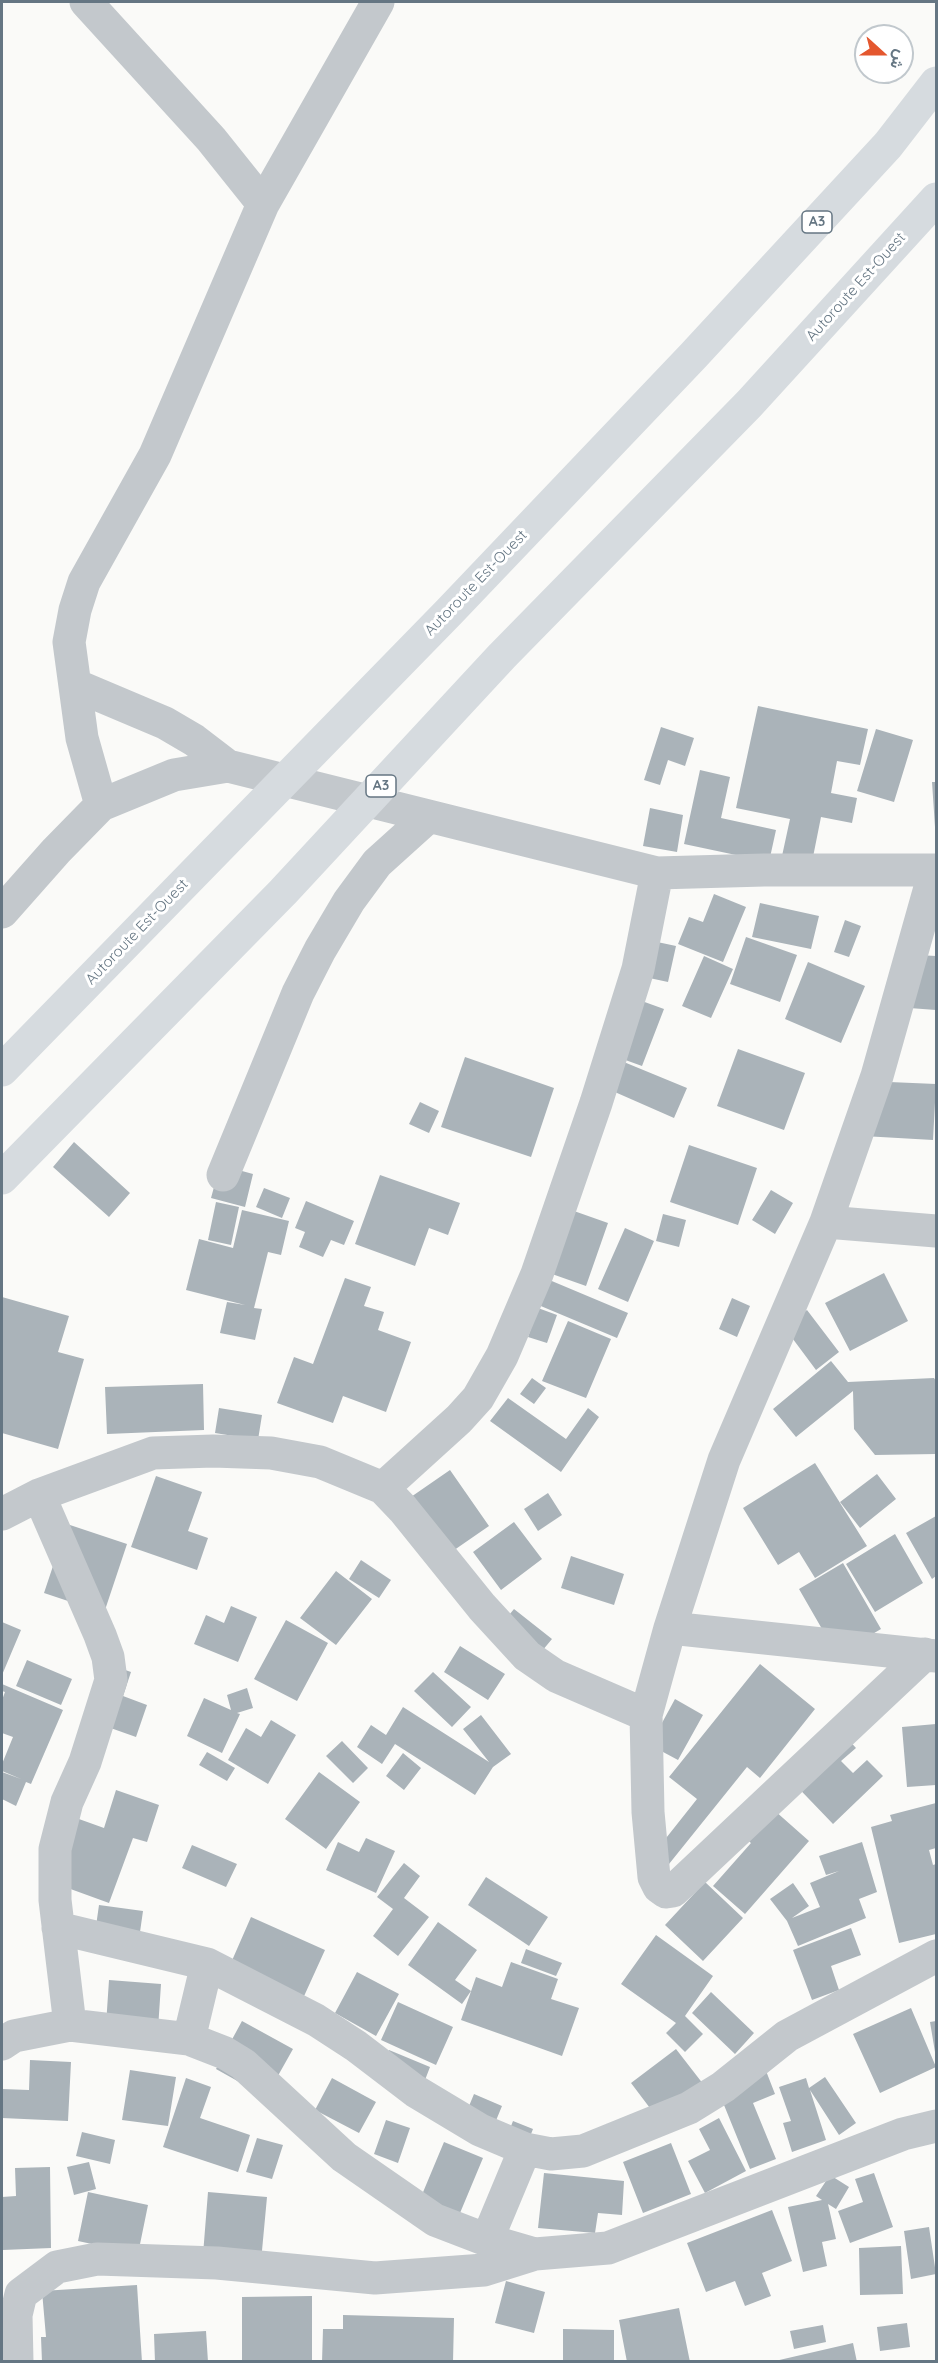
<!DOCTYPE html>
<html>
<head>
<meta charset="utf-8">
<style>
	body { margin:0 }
	#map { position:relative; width:938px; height:2363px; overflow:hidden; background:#fafaf8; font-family:Quicksand,Vazirmatn,sans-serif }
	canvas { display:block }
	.frame { position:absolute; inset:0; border:3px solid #657683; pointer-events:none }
	.north { position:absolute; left:854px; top:24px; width:60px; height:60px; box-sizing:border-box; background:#fff; border:2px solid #c1c8cd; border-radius:50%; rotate:111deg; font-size:16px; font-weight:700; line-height:24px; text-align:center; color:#657683 }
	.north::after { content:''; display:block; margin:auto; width:21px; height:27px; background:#e4572e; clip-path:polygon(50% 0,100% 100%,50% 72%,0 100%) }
</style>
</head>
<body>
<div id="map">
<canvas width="938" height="2363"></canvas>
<div class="frame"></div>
<div class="north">ش</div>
</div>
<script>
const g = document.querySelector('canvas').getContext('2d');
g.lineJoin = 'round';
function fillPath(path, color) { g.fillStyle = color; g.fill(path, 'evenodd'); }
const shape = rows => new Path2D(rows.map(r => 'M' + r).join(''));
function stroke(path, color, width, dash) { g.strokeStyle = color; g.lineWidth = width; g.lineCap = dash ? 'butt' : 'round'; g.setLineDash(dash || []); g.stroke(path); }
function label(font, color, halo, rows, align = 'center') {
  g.font = font + ' Quicksand,sans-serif'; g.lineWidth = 6; g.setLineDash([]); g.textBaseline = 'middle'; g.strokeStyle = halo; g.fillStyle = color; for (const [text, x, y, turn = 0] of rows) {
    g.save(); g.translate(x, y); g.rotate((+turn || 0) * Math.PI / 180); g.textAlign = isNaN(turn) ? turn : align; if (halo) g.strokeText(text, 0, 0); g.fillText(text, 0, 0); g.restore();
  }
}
const building = shape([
	[758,706,868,729,860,765,837,761,831,793,857,798,852,823,821,817,812,862,782,856,790,819,736,808],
	[661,727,694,738,685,766,668,760,660,785,644,780],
	[876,729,913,740,894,802,857,791],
	[700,770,730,777,721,818,776,830,769,862,684,844],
	[932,782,936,782,936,827,935,827],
	[650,808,683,815,677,852,643,846],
	[714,894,746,907,723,962,678,944,689,917,703,922],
	[760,903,819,916,811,949,752,937],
	[845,920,861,926,849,957,834,952],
	[746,937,797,955,780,1002,730,984],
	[648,940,676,946,668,982,640,976],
	[900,954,936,956,936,1010,896,1007],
	[704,956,733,969,711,1018,682,1006],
	[808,962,865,986,841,1043,785,1019],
	[628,996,664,1009,642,1066,606,1053],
	[738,1049,805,1073,784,1130,717,1106],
	[465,1057,554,1088,531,1157,441,1127],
	[619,1060,687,1088,674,1118,608,1089],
	[866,1081,936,1084,933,1140,863,1136],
	[420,1102,439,1111,429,1133,409,1124],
	[74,1142,130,1193,109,1217,53,1167],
	[689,1145,757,1168,738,1225,670,1202],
	[220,1165,253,1174,245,1207,211,1198],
	[380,1175,460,1203,448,1235,429,1228,415,1266,355,1244],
	[264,1188,290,1198,282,1218,256,1207],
	[771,1190,793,1203,775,1234,752,1220],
	[306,1201,354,1221,344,1245,331,1240,323,1257,299,1247,305,1232,295,1228],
	[216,1202,239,1207,231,1245,208,1240],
	[242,1210,289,1221,281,1255,268,1252,254,1308,262,1309,255,1340,220,1333,227,1302,245,1305,186,1290,199,1239,233,1248],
	[574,1211,608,1223,586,1286,552,1274],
	[663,1214,686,1220,679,1247,656,1241],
	[625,1228,654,1241,628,1302,598,1289],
	[884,1273,908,1321,850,1351,825,1303],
	[345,1278,371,1287,364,1306,384,1312,378,1330,411,1342,386,1412,343,1396,333,1423,277,1403,294,1357,313,1364],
	[547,1279,628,1313,617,1338,536,1304],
	[2,1297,69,1316,58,1352,84,1359,58,1449,2,1433],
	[732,1298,750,1306,737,1337,719,1329],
	[538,1308,557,1315,547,1343,528,1337],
	[807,1310,839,1352,816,1370,784,1327],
	[568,1321,611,1339,586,1398,542,1381],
	[831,1361,848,1382,934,1378,936,1381,936,1454,875,1455,854,1429,853,1391,796,1437,773,1409],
	[532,1378,546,1388,534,1404,520,1394],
	[203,1384,204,1430,107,1434,105,1387],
	[508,1398,566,1439,588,1408,599,1417,561,1472,490,1421],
	[219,1408,262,1415,258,1440,215,1433],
	[815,1463,867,1546,815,1578,799,1552,778,1565,743,1508],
	[450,1470,489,1526,434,1564,395,1508],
	[877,1474,896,1499,860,1528,840,1502],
	[156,1476,202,1492,188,1531,208,1538,197,1570,131,1547],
	[548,1493,562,1515,538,1531,524,1509],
	[936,1516,936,1576,932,1579,906,1533],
	[514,1522,542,1559,501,1590,473,1552],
	[67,1524,127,1544,104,1613,44,1593],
	[895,1534,923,1583,875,1612,846,1564],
	[571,1556,624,1574,614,1605,561,1588],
	[361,1560,391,1580,379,1598,349,1579],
	[843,1563,881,1629,837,1655,799,1589],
	[336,1571,372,1599,336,1645,300,1618],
	[231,1606,257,1617,238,1662,194,1644,206,1615,224,1623],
	[514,1609,552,1639,532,1663,494,1633],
	[286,1620,328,1643,297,1701,254,1679],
	[2,1622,21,1630,2,1675],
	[460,1646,505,1674,488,1700,444,1672],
	[27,1660,72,1679,61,1705,16,1686],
	[108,1664,131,1672,123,1696,147,1705,136,1737,88,1720],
	[760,1664,815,1709,760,1778,747,1767,669,1864,655,1852,697,1799,669,1777],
	[433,1672,471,1707,452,1727,414,1691],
	[2,1684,63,1710,31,1784,26,1782,16,1806,2,1799,2,1772,21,1779,2,1771,2,1764,13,1737,2,1733,2,1700,5,1692,2,1691],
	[247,1688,253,1708,237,1713,240,1714,222,1753,187,1736,204,1698,231,1710,227,1695],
	[675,1699,703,1715,678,1760,650,1745],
	[403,1707,489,1762,463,1729,481,1715,511,1754,493,1767,475,1795,395,1744,382,1764,357,1747,371,1725,386,1735],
	[271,1720,296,1735,268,1784,228,1760,246,1728,261,1737],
	[936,1724,936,1785,907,1787,902,1727],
	[835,1725,856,1748,841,1761,853,1773,867,1760,883,1776,833,1824,784,1773],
	[342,1741,368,1768,353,1783,326,1756],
	[207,1752,235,1768,227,1781,199,1765],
	[403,1753,421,1768,404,1790,386,1776],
	[319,1772,360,1802,326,1849,285,1819],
	[116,1790,159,1805,147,1842,133,1838,109,1903,43,1879,65,1814,104,1828],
	[757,1795,809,1841,745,1914,713,1886,751,1843,730,1825],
	[936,1803,936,1848,929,1850,933,1865,936,1864,936,1934,899,1943,871,1827,892,1821,890,1815],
	[366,1838,395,1851,376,1893,326,1870,338,1842,359,1852],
	[862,1842,877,1892,859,1899,866,1918,798,1946,787,1921,770,1899,793,1883,809,1906,792,1918,820,1907,810,1883,839,1871,826,1875,819,1856],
	[192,1845,237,1864,226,1887,182,1868],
	[404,1863,420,1876,404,1898,429,1917,398,1956,373,1936,393,1909,377,1897],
	[486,1877,548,1917,529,1946,468,1905],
	[705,1882,743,1918,703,1961,665,1925],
	[99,1905,143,1911,138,1946,94,1940],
	[251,1917,325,1950,300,2005,227,1972],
	[438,1922,477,1950,455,1980,471,1991,462,2004,408,1965],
	[851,1928,861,1955,831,1966,839,1990,812,2000,793,1950],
	[656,1935,713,1976,685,2016,703,2034,685,2052,666,2033,676,2023,621,1984],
	[526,1949,562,1963,556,1976,521,1963],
	[511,1962,558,1979,551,1999,579,2008,562,2056,461,2020,476,1977,502,1987],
	[357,1972,399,1994,376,2036,335,2013],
	[109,1980,161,1984,158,2029,106,2025],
	[711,1992,754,2033,735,2054,692,2013],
	[398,2002,453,2027,436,2065,381,2040],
	[911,2008,936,2067,880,2093,853,2034],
	[242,2021,293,2049,266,2097,216,2069],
	[936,2021,936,2052,935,2052,930,2022],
	[676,2049,707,2089,662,2124,631,2083],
	[389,2050,430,2067,420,2093,378,2075],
	[761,2058,775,2094,753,2103,776,2159,750,2169,713,2078],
	[30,2060,71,2062,68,2121,2,2118,2,2089,29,2090],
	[130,2070,176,2077,168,2126,122,2120],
	[825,2077,856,2123,839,2135,810,2090,826,2140,792,2152,783,2123,791,2121,779,2087,806,2078,809,2088],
	[186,2078,211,2087,200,2118,250,2135,238,2172,163,2147],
	[332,2078,376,2102,359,2133,315,2110],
	[474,2094,502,2106,490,2135,462,2123],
	[719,2118,746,2171,705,2193,688,2161,710,2150,699,2129],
	[386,2120,410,2128,398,2163,374,2154],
	[513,2121,533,2129,526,2147,506,2139],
	[82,2132,115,2140,110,2164,76,2156],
	[257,2138,283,2145,272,2179,246,2172],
	[444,2142,483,2158,455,2225,416,2209],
	[671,2143,691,2194,643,2213,623,2162],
	[89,2162,96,2189,74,2195,67,2167],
	[50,2167,51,2248,3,2250,2,2197,16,2196,15,2168],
	[544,2173,624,2181,622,2215,598,2213,595,2233,538,2228],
	[874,2173,893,2227,850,2243,838,2211,863,2202,855,2179],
	[830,2175,849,2187,836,2209,828,2204,836,2239,822,2242,827,2266,803,2272,788,2207,822,2200,816,2196],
	[88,2192,148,2205,138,2254,78,2241],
	[208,2192,267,2197,260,2272,202,2267],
	[772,2210,792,2261,762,2273,771,2296,745,2306,735,2281,706,2292,687,2243],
	[929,2227,936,2274,911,2279,904,2231],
	[901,2246,903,2294,860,2295,859,2248],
	[506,2281,545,2292,534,2333,495,2323],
	[137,2285,142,2362,42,2362,41,2337,46,2337,42,2291],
	[312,2296,312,2362,242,2362,242,2297],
	[679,2308,690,2362,627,2362,619,2320],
	[343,2315,454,2318,453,2362,322,2362,323,2329,343,2329],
	[907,2323,910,2347,880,2351,877,2327],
	[823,2325,826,2342,794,2349,790,2331],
	[563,2329,614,2330,614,2362,563,2362],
	[206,2331,208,2362,155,2362,154,2334],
	[853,2343,857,2362,775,2362,775,2361]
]);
const street = shape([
	[86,2,211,139,263,204],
	[75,685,165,723,194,740,228,766],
	[101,805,174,775,228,766,657,873],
	[2,912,56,851,101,805,82,738,69,642,75,610,84,582,155,455,263,204,378,2],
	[223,1175,298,993,320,950,349,901,377,863,428,817],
	[826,1222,936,1231],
	[383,1488,459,1419,478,1398,502,1356,537,1274,596,1103,638,969,657,873,764,870,936,870],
	[39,1495,100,1635,108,1657,111,1680,85,1762,67,1802,55,1849,55,1900,70,2025],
	[2,1514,39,1495,153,1453,213,1451,271,1453,320,1462,383,1488,403,1509,482,1607,527,1656,556,1676,646,1715],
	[670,1628,936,1656],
	[925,1654,673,1891,666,1892,659,1887,654,1877,648,1812,646,1715,670,1628,724,1460,826,1222,877,1076,935,870],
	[58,1928,207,1964,316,2020,356,2046,415,2091,480,2130,525,2149,551,2154,583,2151,689,2108,723,2087,787,2036,936,1956],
	[189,2039,207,1964],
	[2,2044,14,2036,70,2025,189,2039,225,2053,243,2064,344,2157,435,2220,487,2240,535,2254,608,2248,903,2134,936,2126],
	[487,2240,525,2149],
	[17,2362,16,2315,21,2294,57,2267,97,2259,217,2263,375,2278,484,2270,535,2254]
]);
const highway = shape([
	[2,1070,449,612,693,356,888,145,936,83],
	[2,1178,283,892,502,656,749,404,936,199]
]);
const shields = [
	[817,222,30],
	[381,786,30]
];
const shieldNames = [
	["A3",817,222],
	["A3",381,786]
];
const streetNames = [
	["Autoroute Est-Ouest",856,287,-48],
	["Autoroute Est-Ouest",476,583,-46],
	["Autoroute Est-Ouest",137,932,-46]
];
fillPath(building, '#aab3b9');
stroke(street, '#c3c8cc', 33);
stroke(highway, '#d6dbdf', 33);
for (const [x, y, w] of shields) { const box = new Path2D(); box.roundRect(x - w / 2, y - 11, w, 22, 4.5); g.fillStyle = '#fff'; g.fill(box); stroke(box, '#657683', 1.5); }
label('bold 14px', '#657683', null, shieldNames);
label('15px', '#657683', '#fff', streetNames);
</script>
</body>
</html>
